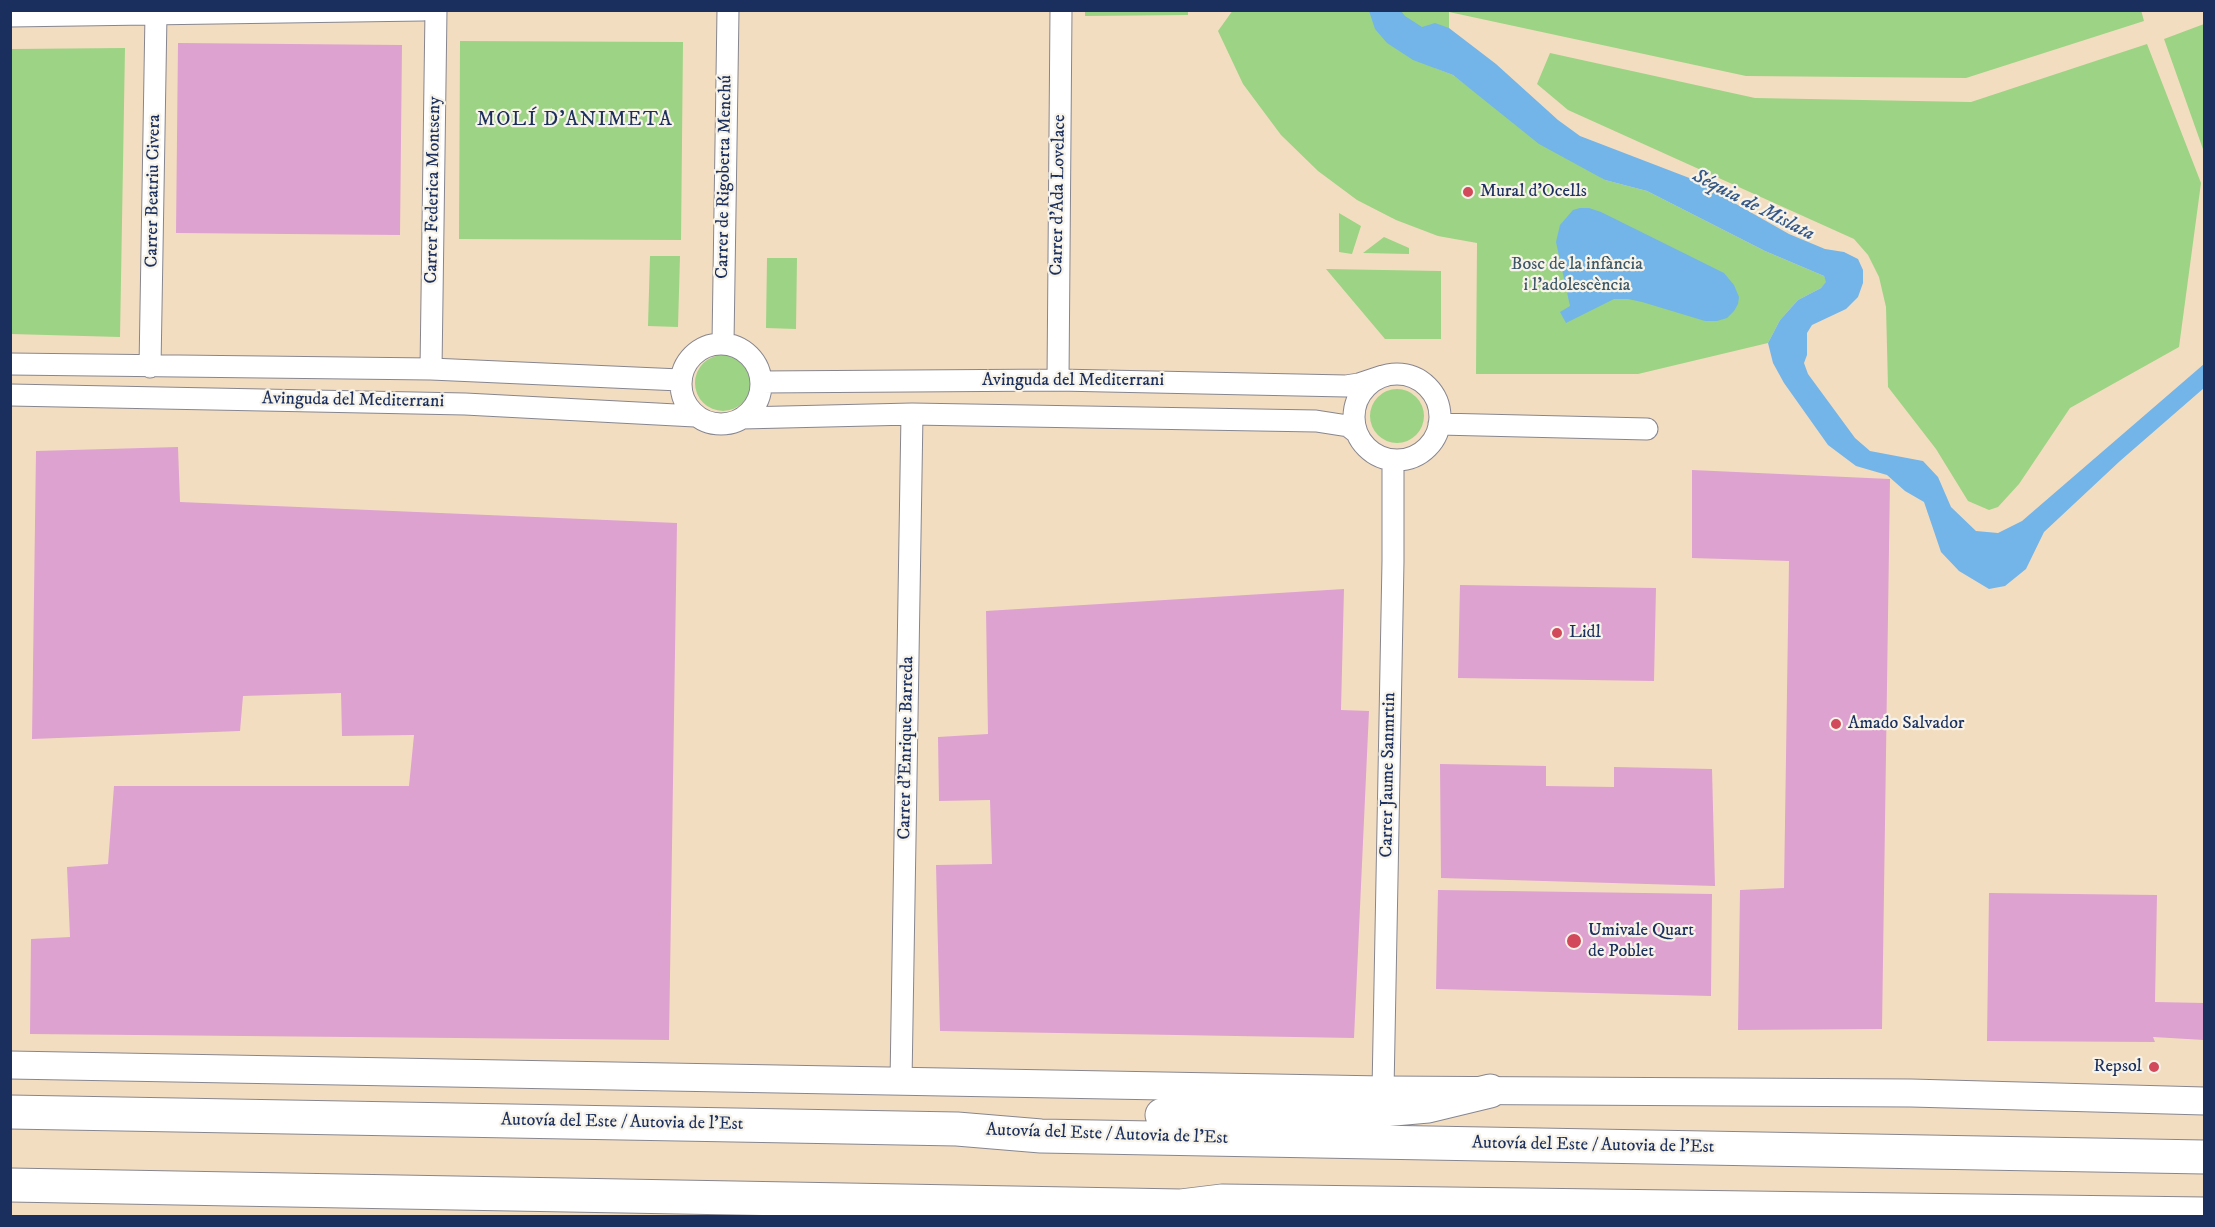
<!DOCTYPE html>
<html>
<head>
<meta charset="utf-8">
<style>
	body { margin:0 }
	#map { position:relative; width:2215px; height:1227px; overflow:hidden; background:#f3ddc0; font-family:"IM FELL DW Pica",serif }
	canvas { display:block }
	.frame { position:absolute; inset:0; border:12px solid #1b2f5e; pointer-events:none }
</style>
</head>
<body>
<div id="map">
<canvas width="2215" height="1227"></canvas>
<div class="frame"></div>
</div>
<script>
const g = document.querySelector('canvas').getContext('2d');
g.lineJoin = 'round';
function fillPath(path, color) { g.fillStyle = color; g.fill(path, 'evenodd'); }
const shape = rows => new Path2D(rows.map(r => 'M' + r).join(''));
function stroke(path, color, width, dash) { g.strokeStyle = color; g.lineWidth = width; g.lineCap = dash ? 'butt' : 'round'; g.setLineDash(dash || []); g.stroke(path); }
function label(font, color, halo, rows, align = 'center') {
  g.font = font + ' "IM FELL DW Pica",serif'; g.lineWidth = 4.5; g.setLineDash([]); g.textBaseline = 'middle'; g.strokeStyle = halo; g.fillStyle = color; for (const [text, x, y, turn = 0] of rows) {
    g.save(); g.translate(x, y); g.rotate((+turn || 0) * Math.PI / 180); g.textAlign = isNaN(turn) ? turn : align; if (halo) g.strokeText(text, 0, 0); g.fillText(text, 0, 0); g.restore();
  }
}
const green = shape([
	[1188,10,1188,15,1085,16,1085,11],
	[1233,10,2141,10,2144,21,1966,78,1746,76,1449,12,1449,28,1435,68,1453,75,1482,97,1605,180,1647,191,1765,251,1824,276,1827,282,1821,288,1798,300,1780,320,1768,343,1638,374,1476,374,1477,243,1438,236,1396,220,1357,200,1318,171,1281,135,1243,84,1218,31],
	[2204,24,2204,152,2164,39],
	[460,41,683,42,681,240,459,239],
	[2147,44,2201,183,2179,347,2070,408,2019,484,1998,507,1989,510,1968,501,1936,449,1888,387,1886,307,1879,277,1868,255,1854,239,1568,110,1537,84,1550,53,1755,98,1971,102],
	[125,48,120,337,11,334,11,49],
	[1339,213,1361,226,1352,254,1339,252],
	[1384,237,1409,248,1409,254,1363,253],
	[650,256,680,256,678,327,648,326],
	[767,258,797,258,796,329,766,328],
	[1326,269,1441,271,1441,339,1385,339],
	'695 383a28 28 0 1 1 56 0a28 28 0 1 1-56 0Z',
	'1370 416a27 27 0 1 1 54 0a27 27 0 1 1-54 0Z'
]);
const water = shape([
	[1369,11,1401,11,1405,16,1422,27,1435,23,1449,28,1496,64,1558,120,1580,136,1692,179,1789,234,1825,249,1844,252,1858,259,1863,270,1863,283,1858,297,1846,309,1812,325,1807,333,1807,355,1804,363,1808,374,1855,438,1870,451,1923,461,1938,477,1951,507,1976,531,1998,533,2022,521,2204,364,2204,388,2120,461,2044,532,2026,569,2005,586,1989,589,1959,571,1941,552,1924,502,1905,491,1887,475,1856,466,1828,445,1784,383,1773,363,1768,343,1780,320,1798,300,1821,288,1826,282,1824,276,1765,251,1647,191,1605,180,1539,144,1453,75,1413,60,1387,43,1375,29],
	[1580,208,1589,208,1601,212,1724,273,1734,285,1739,297,1738,304,1734,311,1727,318,1717,321,1705,321,1642,302,1628,299,1614,299,1566,323,1560,312,1570,306,1556,242,1560,225,1573,210]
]);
const building = shape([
	[178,43,402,45,400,235,176,233],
	[178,447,180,502,677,523,669,1040,30,1034,31,939,70,937,67,867,108,864,114,786,409,786,414,735,342,736,341,693,243,696,240,731,32,739,36,451],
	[1692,470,1890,479,1882,1029,1738,1030,1740,890,1784,888,1789,561,1692,558],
	[1460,585,1656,588,1654,681,1458,678],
	[1344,589,1341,710,1369,711,1354,1038,940,1031,936,865,992,864,990,800,939,801,938,737,988,734,986,611],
	[1440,764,1546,766,1546,786,1614,787,1614,767,1712,769,1715,886,1441,878],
	[1438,890,1712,894,1711,996,1436,989],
	[1989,893,2157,895,2155,1002,2204,1003,2204,1040,2153,1037,2155,1042,1987,1041]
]);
const minor = shape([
	[10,16,423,10],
	[723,343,728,10],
	'681 384a40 40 0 1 1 80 0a40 40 0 1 1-80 0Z',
	[10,364,431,369,680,380],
	[150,367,156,14],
	[431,369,436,10],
	'1354 417a43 43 0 1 1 86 0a43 43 0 1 1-86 0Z',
	[1058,380,1061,10],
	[761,382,1058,380,1346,386,1359,384,1383,376],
	[10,395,465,404,695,416],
	[742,418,912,414,1316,421,1348,426,1357,433],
	[1439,424,1647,429],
	[901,1081,912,414],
	[1383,1090,1393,561,1393,460]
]);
const tertiary = shape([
	[10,1065,1383,1090,1911,1093,2204,1101]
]);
const motorway = shape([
	[10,1112,957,1129,1041,1136,2204,1157],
	[1162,1115,1303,1117,1428,1106,1490,1091],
	[10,1185,1181,1206,1222,1201,2204,1214]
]);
const markers = [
	[1468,192,6,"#d1495b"],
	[1557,633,6,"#d1495b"],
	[1836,724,6,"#d1495b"],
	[1574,941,8,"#d1495b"],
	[2154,1067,6,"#d1495b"]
];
const streetNames = [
	["Carrer de Rigoberta Menchú",725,177,-89],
	["Carrer Federica Montseny",434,190,-89],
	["Carrer Beatriu Civera",154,191,-89],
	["Carrer d'Ada Lovelace",1059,195,-89],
	["Avinguda del Mediterrani",1073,381],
	["Avinguda del Mediterrani",353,401,1],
	["Carrer d'Enrique Barreda",907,748,-89],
	["Carrer Jaume Sanmrtin",1389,775,-89],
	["Autovía del Este / Autovia de l'Est",622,1123,1],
	["Autovía del Este / Autovia de l'Est",1107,1135,2],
	["Autovía del Este / Autovia de l'Est",1593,1146,1]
];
const poiNames = [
	["Mural d'Ocells",1480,192],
	["Lidl",1569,633],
	["Amado Salvador",1848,724],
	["Umivale Quart",1588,931],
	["de Poblet",1588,952],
	["Repsol",2142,1067,"right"]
];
const parkNames = [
	["Bosc de la infància",1577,265],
	["i l'adolescència",1577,286]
];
const neighbourhoodNames = [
	["MOLÍ D'ANIMETA",575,121]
];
const waterNames = [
	["Séquia de Mislata",1753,206,27]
];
fillPath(green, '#9dd384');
fillPath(water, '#73b5e8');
fillPath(building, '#dda2d0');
stroke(minor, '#87868f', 23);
stroke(tertiary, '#87868f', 29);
stroke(motorway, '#87868f', 35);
stroke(minor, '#fff', 21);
stroke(tertiary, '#fff', 27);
stroke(motorway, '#fff', 33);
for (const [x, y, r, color] of markers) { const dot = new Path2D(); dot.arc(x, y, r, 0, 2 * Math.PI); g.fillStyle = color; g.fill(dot); stroke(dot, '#f7f3e8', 2); }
label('18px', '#1b2f5e', '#f7f3e8', streetNames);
label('18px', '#1b2f5e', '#f7f3e8', poiNames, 'left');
label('18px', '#3c5868', '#f7f3e8', parkNames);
g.letterSpacing = '1.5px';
label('20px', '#1b2f5e', '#f7f3e8', neighbourhoodNames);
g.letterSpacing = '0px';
label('italic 20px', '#355787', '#f7f3e8', waterNames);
</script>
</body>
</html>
